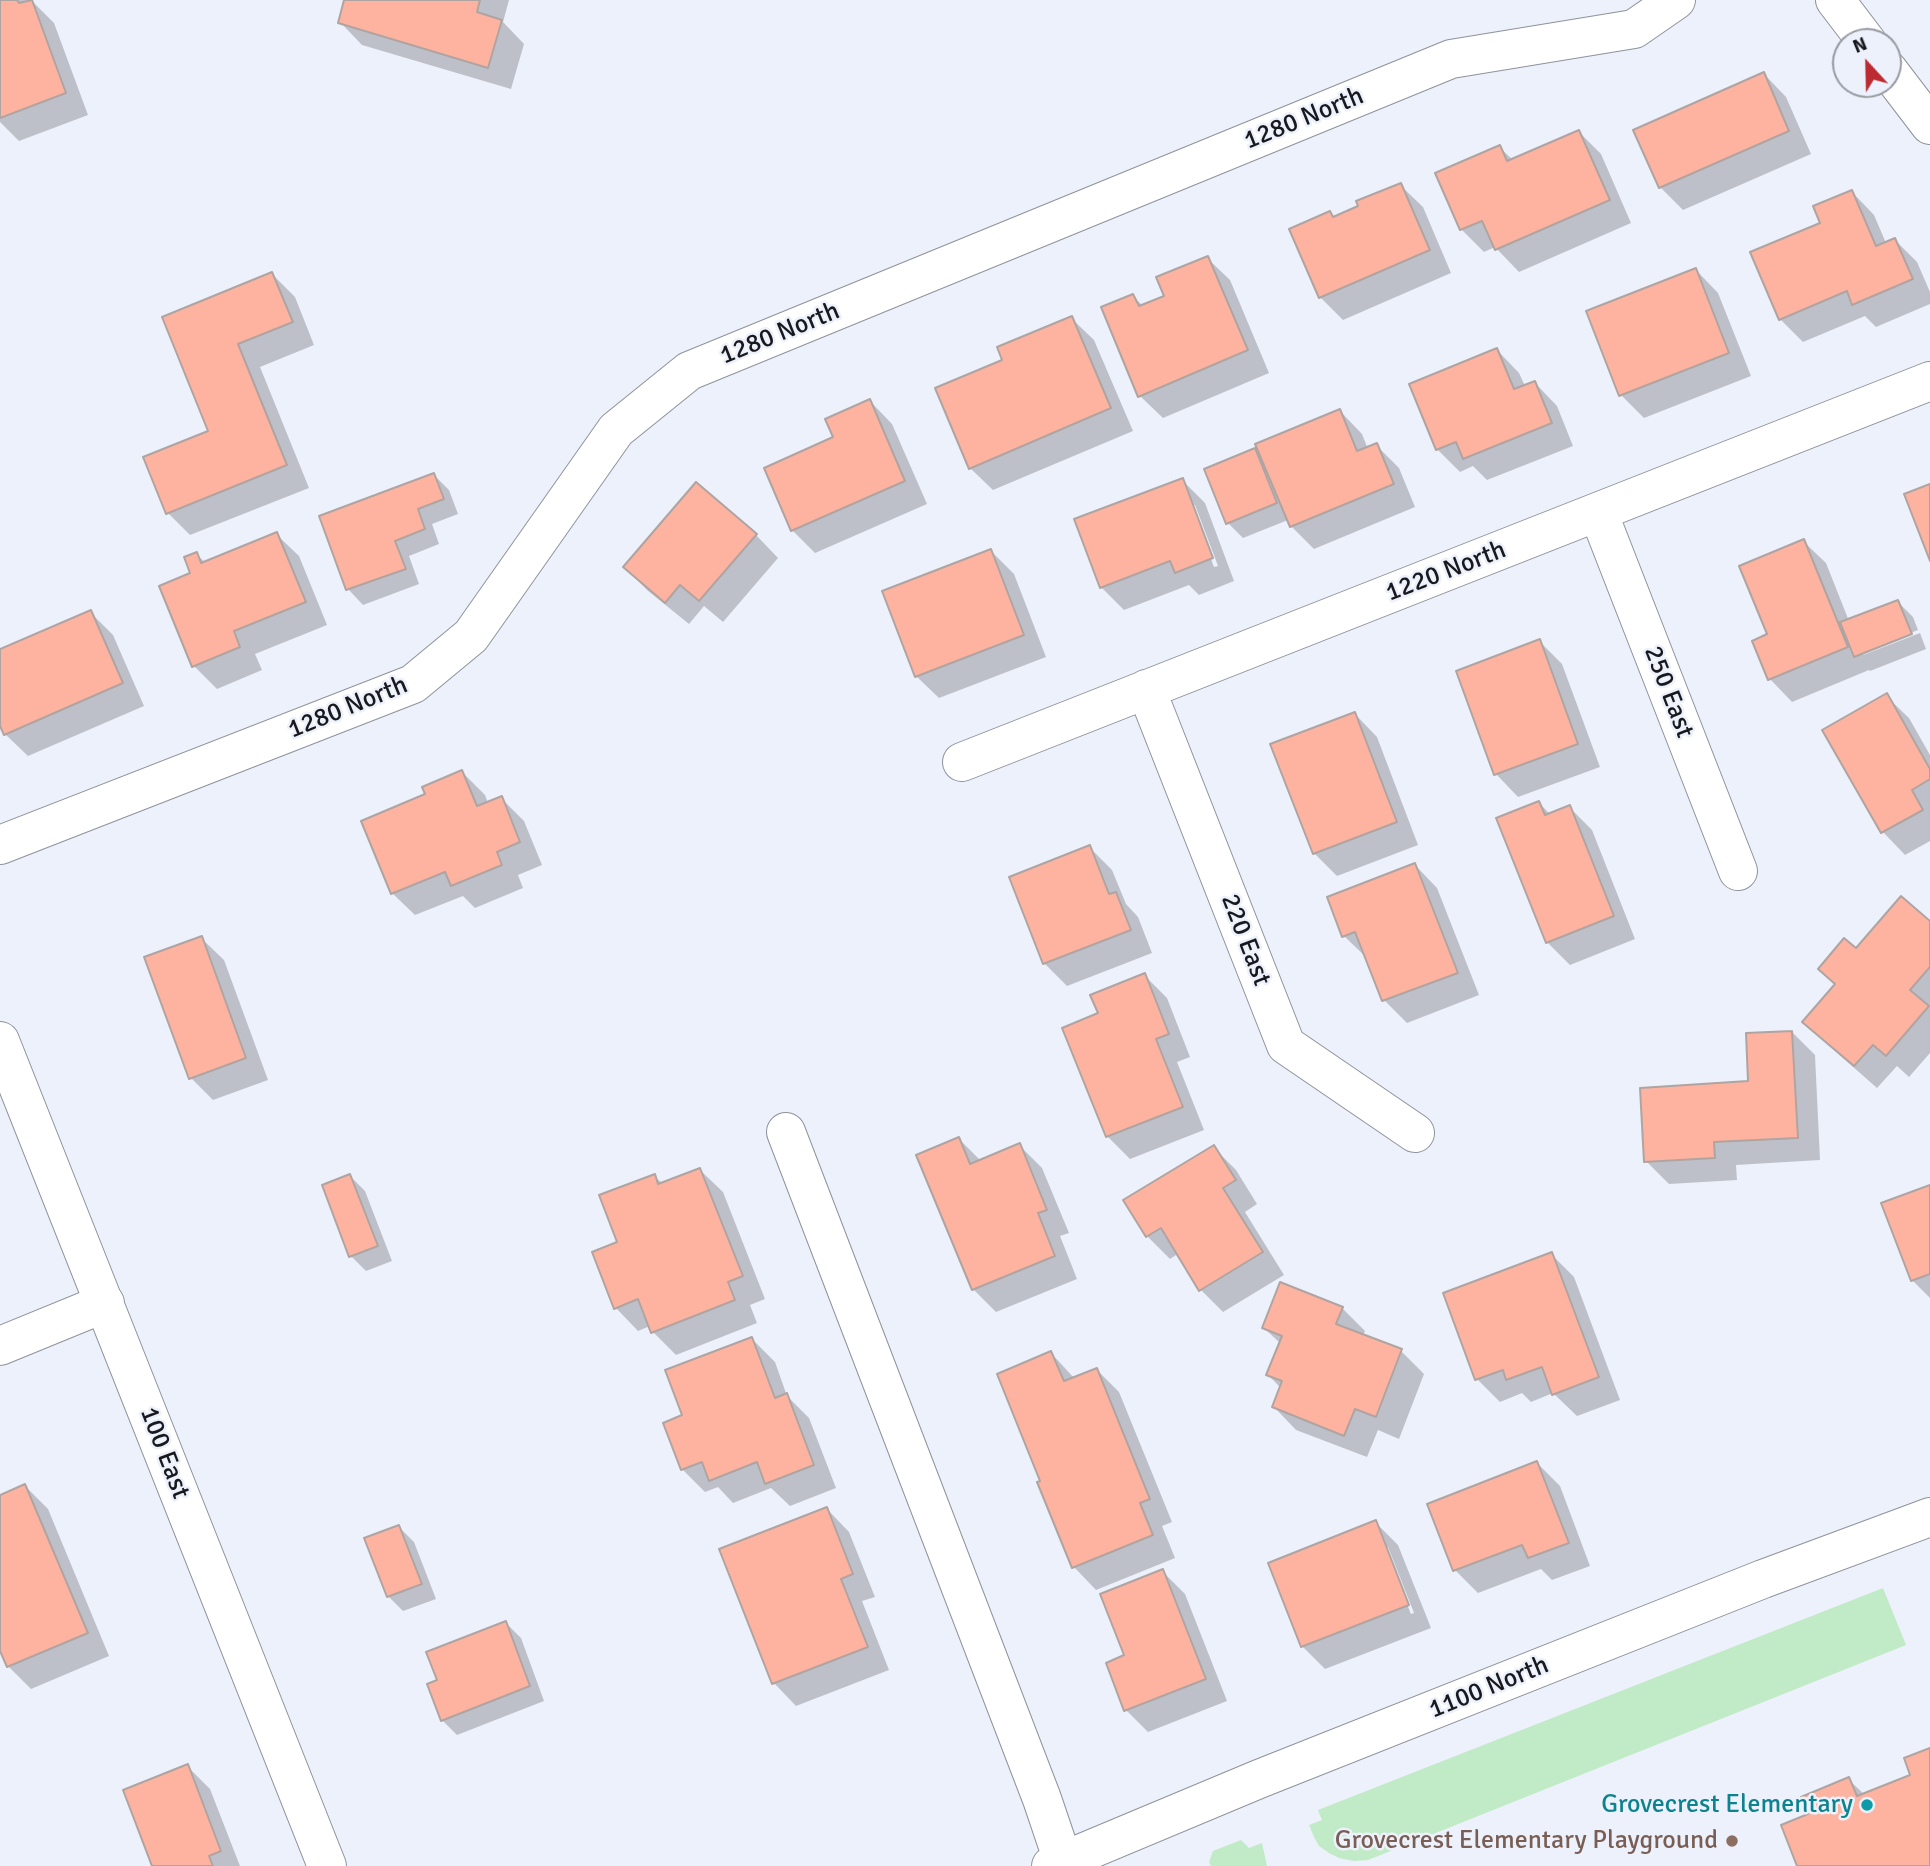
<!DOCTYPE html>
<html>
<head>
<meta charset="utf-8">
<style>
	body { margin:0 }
	#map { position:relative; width:1930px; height:1866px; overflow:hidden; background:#edf1fb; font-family:Signika,sans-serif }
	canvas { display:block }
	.north { position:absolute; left:1832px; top:28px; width:70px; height:70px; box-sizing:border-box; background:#edf1fb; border:2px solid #989ba2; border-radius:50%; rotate:338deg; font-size:19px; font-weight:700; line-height:28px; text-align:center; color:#18191d }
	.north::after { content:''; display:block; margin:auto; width:24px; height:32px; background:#bb2b31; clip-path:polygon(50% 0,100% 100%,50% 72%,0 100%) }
</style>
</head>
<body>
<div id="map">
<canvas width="1930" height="1866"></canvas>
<div class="north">N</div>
</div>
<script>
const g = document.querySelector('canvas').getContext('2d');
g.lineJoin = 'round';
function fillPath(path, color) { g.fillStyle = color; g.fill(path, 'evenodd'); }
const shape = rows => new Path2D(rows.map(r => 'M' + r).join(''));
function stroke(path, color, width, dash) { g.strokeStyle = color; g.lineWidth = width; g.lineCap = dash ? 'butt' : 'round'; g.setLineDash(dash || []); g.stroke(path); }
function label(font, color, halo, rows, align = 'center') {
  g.font = font + ' Signika,sans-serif'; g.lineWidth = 5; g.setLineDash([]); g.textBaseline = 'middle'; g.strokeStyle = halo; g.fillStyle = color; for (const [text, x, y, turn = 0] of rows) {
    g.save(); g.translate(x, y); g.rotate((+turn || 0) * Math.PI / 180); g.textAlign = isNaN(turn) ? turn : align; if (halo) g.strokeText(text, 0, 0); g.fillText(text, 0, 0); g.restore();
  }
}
const green = shape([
	[1883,1588,1906,1645,1368,1860,1354,1861,1339,1858,1329,1853,1319,1846,1314,1837,1309,1825,1322,1820,1318,1810],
	[1241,1840,1249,1848,1262,1843,1267,1866,1211,1866,1209,1862,1213,1851]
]);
const shadow = shape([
	[0,0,31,0,54,23,88,115,19,141,0,122],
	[346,0,509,0,503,22,524,44,511,89,362,45,340,22],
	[1764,74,1786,97,1811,154,1683,210,1660,187],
	[1579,132,1601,154,1631,223,1519,272,1495,247,1484,252,1461,229,1499,147,1513,160],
	[1400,185,1423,207,1451,273,1343,320,1320,297,1329,213,1335,219],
	[1852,192,1874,215,1886,243,1895,240,1917,262,1930,292,1930,304,1876,327,1865,316,1803,342,1780,319,1823,223],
	[1207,258,1230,280,1269,373,1163,418,1140,396,1133,296,1143,306,1166,297],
	[1696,270,1718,293,1751,376,1644,418,1621,395,1588,312],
	[272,274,295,297,314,345,260,367,309,488,190,535,168,513,210,432,164,318],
	[1071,318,1094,340,1133,431,993,490,970,468,1005,361],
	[1497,350,1519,373,1525,386,1535,383,1557,406,1573,446,1487,480,1473,466,1460,472,1437,449],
	[870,401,892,424,927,504,815,553,792,530,836,438],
	[1340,411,1362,434,1368,449,1376,445,1399,468,1415,507,1314,549,1291,526,1288,520,1243,538,1228,523,1255,450,1262,457],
	[434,475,449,490,458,514,432,524,439,544,409,556,419,584,363,605,348,589,321,517],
	[1182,480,1205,503,1234,581,1199,595,1189,585,1124,610,1101,587],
	[1191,505,1195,505,1218,566,1214,567],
	[276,534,299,556,327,625,255,654,262,670,217,689,194,666,193,574,196,554,206,563],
	[756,535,778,558,723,622,704,606,689,624,647,590,625,567],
	[1803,541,1826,563,1849,621,1898,602,1913,617,1918,630,1863,652,1863,655,1920,633,1926,649,1870,671,1869,670,1792,702,1770,679,1769,635],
	[991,551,1014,574,1046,657,939,698,916,676],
	[90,612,113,635,144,706,28,756,5,734,0,721,0,651],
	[1539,641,1562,664,1600,767,1518,797,1496,774],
	[1886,696,1909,718,1930,755,1930,841,1905,855,1883,832,1825,731],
	[1355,714,1377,737,1418,845,1337,876,1314,853],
	[462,772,485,795,488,803,501,798,524,821,542,865,518,875,523,888,475,908,463,896,415,915,392,893,427,795],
	[1539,803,1551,815,1569,807,1592,830,1635,939,1570,965,1547,942],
	[1089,847,1112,870,1126,904,1138,917,1152,953,1067,986,1044,963],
	[1415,865,1437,888,1479,995,1407,1023,1384,1000,1368,959,1344,936,1329,898],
	[1930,923,1930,1053,1909,1077,1897,1066,1877,1088,1827,1044,1805,1021,1837,985,1856,950],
	[201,938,224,960,268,1080,213,1100,191,1078],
	[1144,975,1167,998,1190,1057,1177,1062,1204,1130,1130,1159,1107,1136],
	[1792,1032,1815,1055,1820,1160,1736,1165,1737,1180,1669,1184,1646,1161,1750,1083],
	[959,1139,981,1161,1020,1146,1042,1168,1069,1233,1060,1236,1077,1279,996,1312,973,1289],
	[1213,1147,1236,1170,1257,1204,1245,1212,1284,1275,1223,1312,1201,1290,1179,1253,1170,1259,1147,1236],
	[700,1170,723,1192,765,1299,750,1305,757,1323,676,1355,653,1332,650,1326,638,1331,616,1308,620,1243,654,1176,663,1184],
	[350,1176,365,1191,392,1261,366,1271,351,1256],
	[1930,1187,1930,1298,1912,1280],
	[1551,1254,1574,1277,1620,1400,1577,1416,1553,1393,1531,1402,1522,1393,1500,1402,1477,1379],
	[1342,1308,1365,1331,1363,1336,1401,1351,1424,1374,1399,1439,1378,1430,1367,1457,1296,1430,1274,1407,1281,1388,1268,1375,1281,1344,1264,1328],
	[752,1339,775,1362,787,1396,809,1418,836,1488,790,1506,771,1488,733,1503,718,1487,705,1492,682,1469],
	[1051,1353,1075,1379,1097,1370,1119,1392,1172,1522,1162,1526,1175,1558,1096,1590,1074,1567,1042,1482],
	[1537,1463,1560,1486,1590,1566,1552,1580,1541,1569,1478,1593,1455,1570],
	[25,1486,48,1509,109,1656,31,1689,8,1666,0,1647,0,1497],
	[827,1509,849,1532,875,1597,862,1601,889,1670,796,1706,774,1683],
	[1375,1522,1398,1545,1431,1628,1325,1669,1302,1646],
	[1384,1547,1388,1547,1414,1613,1411,1614],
	[399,1527,414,1542,436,1599,403,1611,388,1596],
	[1163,1572,1185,1594,1227,1701,1148,1732,1126,1710,1126,1656],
	[506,1623,521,1638,544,1701,457,1735,442,1720,440,1681],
	[1930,1750,1930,1866,1799,1866,1810,1815,1849,1780,1865,1795,1913,1776],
	[187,1766,210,1789,240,1866,154,1866]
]);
const building = shape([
	[0,0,17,0,19,3,32,0,66,93,0,118,0,0],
	[344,0,480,0,477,12,502,20,488,68,338,23,344,0],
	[1764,72,1789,131,1659,188,1633,130,1764,72],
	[1579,130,1610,200,1495,250,1482,221,1460,230,1435,173,1500,145,1507,161,1579,130],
	[1401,183,1430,250,1319,298,1289,229,1330,211,1333,217,1358,206,1356,201,1401,183],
	[1852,190,1876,246,1895,238,1913,279,1852,305,1847,291,1779,320,1750,252,1820,223,1813,206,1852,190],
	[1208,256,1248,350,1138,397,1101,307,1133,294,1139,306,1164,296,1156,277,1208,256],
	[1696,268,1729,353,1619,396,1586,311,1696,268],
	[272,272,293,322,238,344,287,465,166,514,143,457,208,431,162,317,272,272],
	[1072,316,1111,408,969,469,935,388,1002,360,997,347,1072,316],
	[1497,348,1514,389,1535,381,1552,423,1463,459,1456,442,1436,450,1409,384,1497,348],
	[870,399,905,481,791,531,764,468,833,437,825,419,870,399],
	[1340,409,1357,451,1377,443,1394,484,1290,527,1255,444,1340,409],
	[1255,448,1277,503,1226,524,1204,469,1255,448],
	[434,473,444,499,418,509,425,529,395,541,406,569,346,590,319,516,434,473],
	[1183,478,1213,558,1175,573,1170,561,1100,588,1074,519,1183,478],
	[696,482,757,534,699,601,680,585,665,603,623,567,696,482],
	[1930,484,1930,561,1904,494,1930,484],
	[277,532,306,602,234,631,240,647,192,667,159,586,190,573,184,557,197,552,201,563,277,532],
	[1804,539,1848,647,1768,680,1752,641,1767,634,1739,566,1804,539],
	[991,549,1024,635,915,677,882,591,991,549],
	[1898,600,1912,634,1854,657,1840,622,1898,600],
	[91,610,123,683,4,735,0,726,0,649,91,610],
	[1540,639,1578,744,1494,775,1456,671,1540,639],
	[1887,693,1930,769,1930,779,1912,790,1923,810,1881,833,1822,730,1887,693],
	[1355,712,1397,822,1313,854,1270,744,1355,712],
	[462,770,477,806,502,796,520,842,497,852,502,865,451,886,445,872,391,894,361,821,425,794,422,787,462,770],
	[1539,801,1545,815,1570,805,1614,916,1546,943,1496,818,1539,801],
	[1090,845,1109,894,1116,892,1131,930,1043,964,1009,877,1090,845],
	[1415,863,1458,973,1382,1001,1355,932,1342,937,1327,897,1415,863],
	[1901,896,1930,921,1930,967,1910,990,1929,1006,1886,1056,1873,1045,1854,1066,1802,1022,1835,984,1818,969,1844,938,1856,948,1901,896],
	[202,936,246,1058,189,1079,144,957,202,936],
	[1145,973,1169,1034,1156,1039,1183,1107,1106,1137,1062,1028,1098,1013,1090,995,1145,973],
	[1792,1031,1798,1138,1714,1142,1715,1158,1644,1162,1640,1088,1748,1081,1746,1033,1792,1031],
	[959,1137,970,1164,1020,1143,1047,1210,1038,1213,1055,1256,972,1290,916,1155,959,1137],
	[1214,1145,1236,1180,1223,1188,1263,1252,1199,1291,1161,1228,1146,1237,1123,1200,1214,1145],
	[700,1168,743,1276,728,1282,735,1300,651,1333,638,1299,614,1309,592,1252,617,1242,599,1195,655,1174,658,1184,700,1168],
	[350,1174,378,1246,349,1257,322,1185,350,1174],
	[1930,1185,1930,1274,1911,1281,1881,1203,1930,1185],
	[1552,1252,1599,1377,1552,1395,1542,1367,1506,1380,1503,1370,1475,1380,1443,1293,1552,1252],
	[1280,1282,1343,1307,1336,1324,1402,1349,1376,1417,1355,1409,1344,1436,1272,1407,1282,1381,1266,1375,1282,1336,1262,1328,1280,1282],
	[752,1337,775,1398,787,1393,814,1465,765,1484,757,1462,709,1481,702,1462,681,1470,663,1423,682,1415,665,1370,752,1337],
	[1051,1351,1064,1381,1097,1368,1150,1499,1140,1503,1153,1535,1072,1568,1037,1482,1040,1481,997,1374,1051,1351],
	[1537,1461,1569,1543,1528,1558,1522,1545,1453,1571,1427,1504,1537,1461],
	[25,1484,88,1633,7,1667,0,1651,0,1495,25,1484],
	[827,1507,853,1574,841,1579,868,1647,772,1684,719,1549,827,1507],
	[1376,1520,1409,1605,1301,1647,1268,1563,1376,1520],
	[399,1525,422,1584,387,1597,364,1538,399,1525],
	[1163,1569,1206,1679,1124,1711,1106,1663,1124,1655,1100,1594,1163,1569],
	[506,1621,530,1686,441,1721,427,1684,437,1680,426,1652,506,1621],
	[1930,1748,1930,1866,1797,1866,1781,1825,1808,1814,1801,1797,1849,1777,1857,1796,1910,1775,1904,1758,1930,1748],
	[188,1764,221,1851,209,1856,213,1866,152,1866,123,1790,188,1764]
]);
const minor = shape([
	[1835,0,1867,42],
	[1888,70,1930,125],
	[1598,512,1738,871],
	[1146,689,1286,1045,1415,1133],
	[962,762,1930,381],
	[0,845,413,684,471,636,616,430,689,371,1451,59,1634,29,1676,0],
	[786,1132,1042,1799,1063,1861],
	[0,1346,105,1303],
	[1051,1866,1259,1779,1763,1579,1930,1517]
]);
const major = shape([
	[0,1041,327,1866]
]);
const markers = [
	[1867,1805,7,"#0f9aa8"],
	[1732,1841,7,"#8d6e63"]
];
const streetNames = [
	["1280 North",1304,119,-22],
	["1280 North",780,334,-22],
	["1220 North",1446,572,-21],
	["250 East",1668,692,69],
	["1280 North",348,708,-22],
	["220 East",1245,940,69],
	["100 East",164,1453,69],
	["1100 North",1489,1688,-22]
];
const cultureNames = [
	["Grovecrest Elementary",1853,1805]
];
const educationNames = [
	["Grovecrest Elementary Playground",1718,1841]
];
fillPath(green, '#c1eac6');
fillPath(shadow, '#0003');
fillPath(building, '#feb3a1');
stroke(building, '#afa4a1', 2);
stroke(minor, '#8e929b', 40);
stroke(major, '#8e929b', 40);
stroke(minor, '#fff', 38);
stroke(major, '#fff', 38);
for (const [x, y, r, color] of markers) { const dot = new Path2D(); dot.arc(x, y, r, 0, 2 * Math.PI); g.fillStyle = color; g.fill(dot); stroke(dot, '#edf1fb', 2.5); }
label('26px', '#18191d', '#edf1fb', streetNames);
label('26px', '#0d838f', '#edf1fb', cultureNames, 'right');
label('26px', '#785e54', '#edf1fb', educationNames, 'right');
</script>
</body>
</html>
